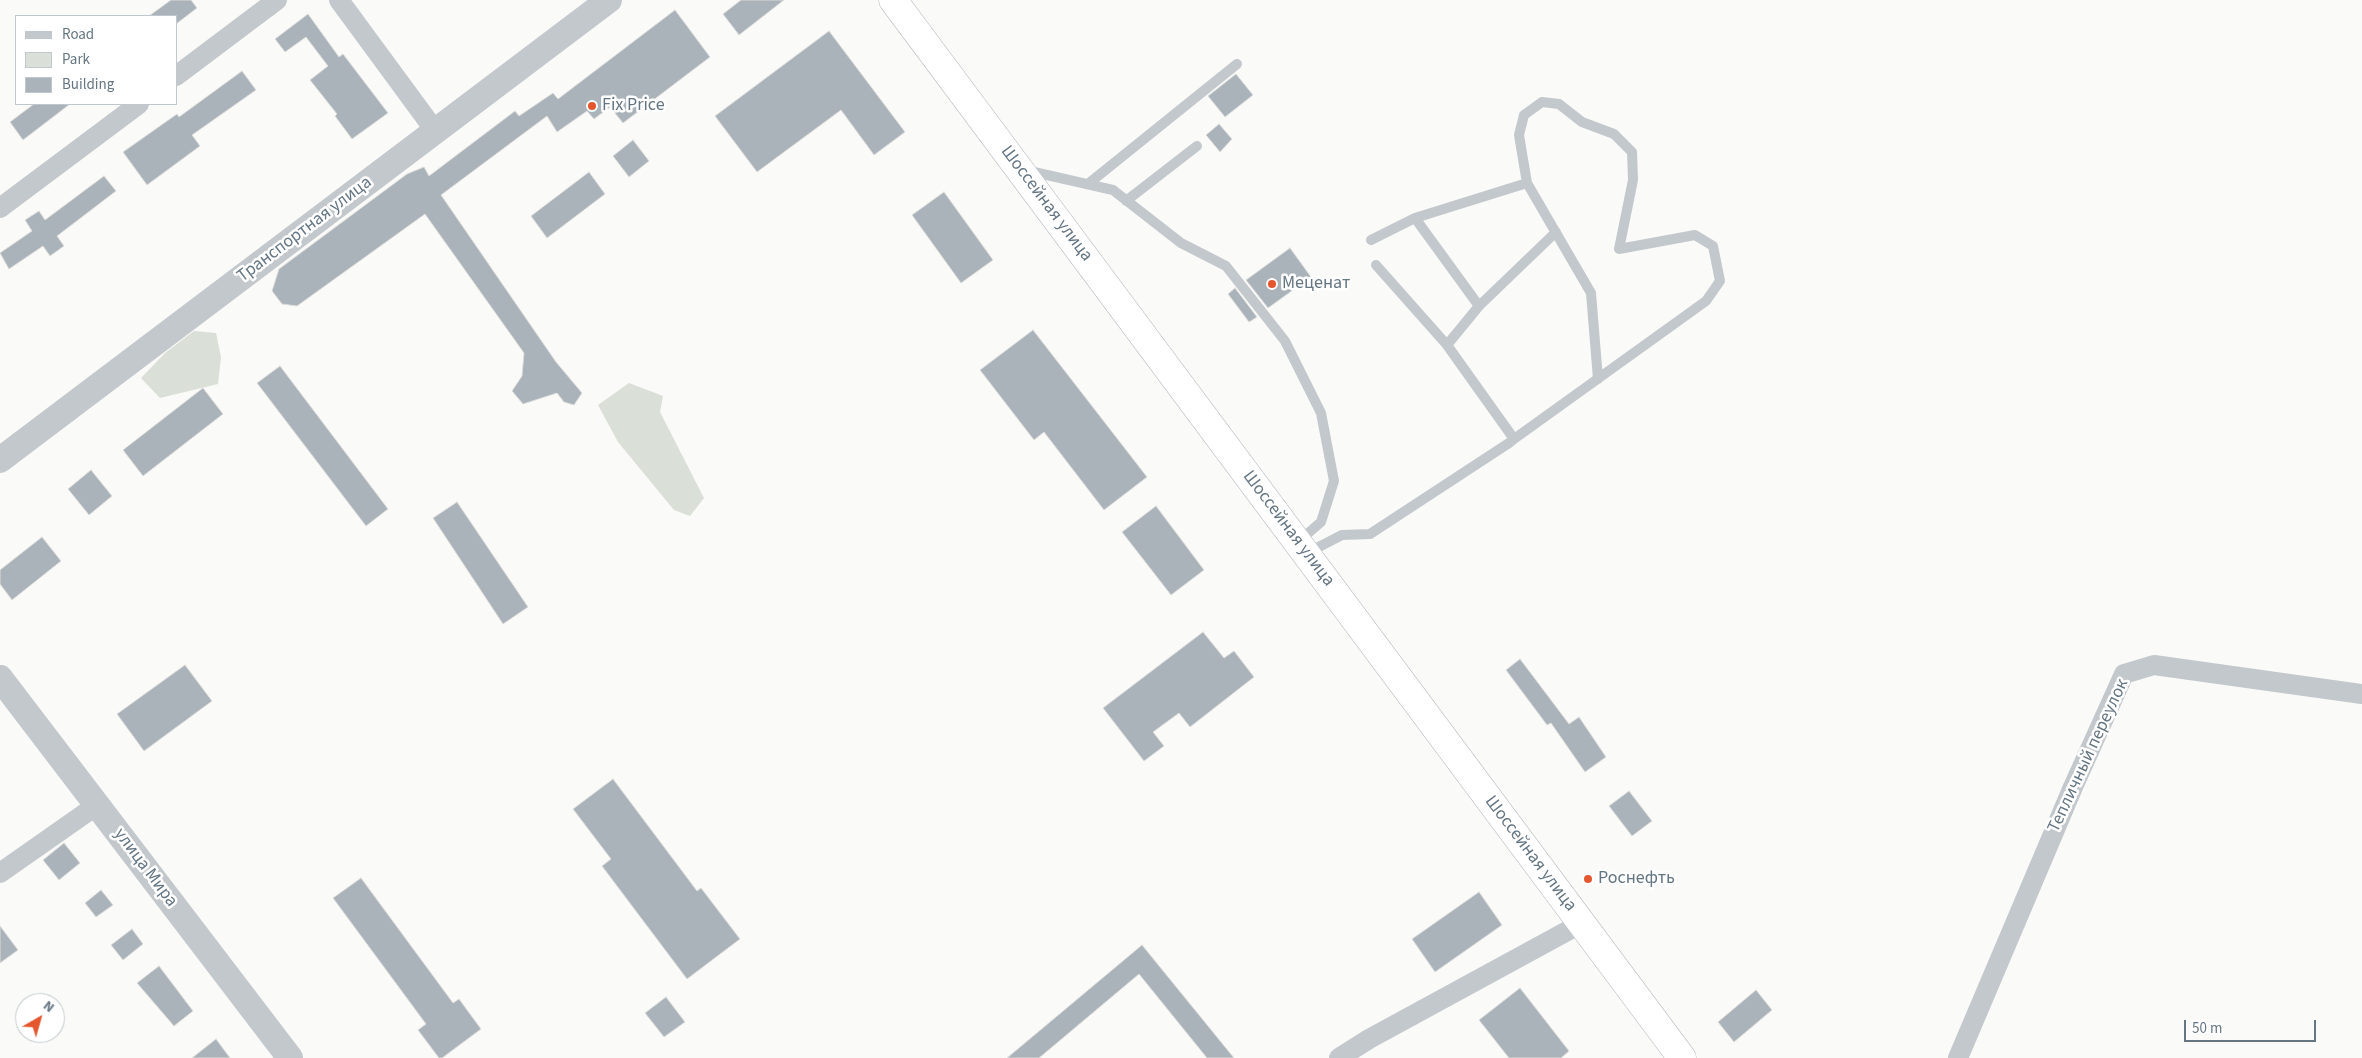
<!DOCTYPE html>
<html>
<head>
<meta charset="utf-8">
<style>
	body { margin:0 }
	#map { position:relative; width:2362px; height:1058px; overflow:hidden; background:#fafaf8; font-family:"Source Sans 3",sans-serif }
	canvas { display:block }
	.legend { position:absolute; left:15px; top:15px; width:162px; height:90px; box-sizing:border-box; background:#fff; border:1px solid #c1c8cd; margin:0; padding:6px 9px; list-style:none; font-size:15px; color:#657683 }
	.legend li { display:flex; align-items:center; gap:10px; height:25px }
	.legend b { width:25px; border:1px solid #c1c8cd }
	.north { position:absolute; left:15px; top:993px; width:50px; height:50px; box-sizing:border-box; background:#fff; border:1px solid #c1c8cd; border-radius:50%; rotate:38deg; font-size:14px; font-weight:700; line-height:20px; text-align:center; color:#657683 }
	.north::after { content:''; display:block; margin:auto; width:18px; height:22px; background:#e4572e; clip-path:polygon(50% 0,100% 100%,50% 72%,0 100%) }
	.scale { position:absolute; left:2184px; top:1020px; width:132px; height:22px; box-sizing:border-box; border:2px solid #657683; border-top:0; padding-left:6px; font-size:15px; line-height:18px; white-space:nowrap; color:#657683; -webkit-text-stroke:4px #fff; paint-order:stroke }
</style>
</head>
<body>
<div id="map">
<canvas width="2362" height="1058"></canvas>
<ul class="legend">
<li><b style="height:6px;background:#c3c8cc"></b>Road</li>
<li><b style="height:14px;background:#dadfd7"></b>Park</li>
<li><b style="height:14px;background:#aab3b9"></b>Building</li>
</ul>
<div class="north">N</div>
<div class="scale">50 m</div>
</div>
<script>
const g = document.querySelector('canvas').getContext('2d');
g.lineJoin = 'round';
function fillPath(path, color) { g.fillStyle = color; g.fill(path, 'evenodd'); }
const shape = rows => new Path2D(rows.map(r => 'M' + r).join(''));
function stroke(path, color, width, dash) { g.strokeStyle = color; g.lineWidth = width; g.lineCap = dash ? 'butt' : 'round'; g.setLineDash(dash || []); g.stroke(path); }
function label(font, color, halo, rows, align = 'center') {
  g.font = font + ' "Source Sans 3",sans-serif'; g.lineWidth = 5; g.setLineDash([]); g.textBaseline = 'middle'; g.strokeStyle = halo; g.fillStyle = color; for (const [text, x, y, turn = 0] of rows) {
    g.save(); g.translate(x, y); g.rotate((+turn || 0) * Math.PI / 180); g.textAlign = isNaN(turn) ? turn : align; if (halo) g.strokeText(text, 0, 0); g.fillText(text, 0, 0); g.restore();
  }
}
const green = shape([
	[194,331,216,333,221,357,218,384,160,398,141,378,165,353],
	[629,383,663,396,660,412,704,498,690,516,674,510,618,442,598,405]
]);
const building = shape([
	[171,0,191,0,197,8,176,24,176,16,149,16,171,0],
	[741,0,784,0,739,35,723,14,741,0],
	[675,10,710,57,623,123,610,107,594,119,587,111,557,132,547,116,441,195,556,362,582,393,574,405,564,402,557,393,523,404,512,391,522,376,524,353,425,214,297,306,282,304,272,291,279,269,407,174,424,167,429,176,515,111,519,116,553,93,558,99,675,10],
	[308,14,339,57,343,54,388,113,352,139,335,116,337,114,310,80,328,66,306,37,285,52,275,39,308,14],
	[829,31,905,132,874,155,841,110,757,172,715,116,829,31],
	[242,71,256,90,192,135,200,146,147,185,123,152,177,114,179,117,242,71],
	[1236,74,1253,95,1225,117,1208,96,1236,74],
	[34,104,70,104,23,140,10,122,34,104],
	[1219,124,1232,139,1220,152,1206,135,1219,124],
	[633,140,649,161,629,177,613,156,633,140],
	[589,172,605,194,547,238,531,216,589,172],
	[104,176,116,191,57,236,64,246,50,256,43,246,9,269,0,253,32,231,25,220,39,211,45,220,104,176],
	[944,192,993,260,961,283,912,215,944,192],
	[1290,248,1311,277,1268,308,1246,280,1290,248],
	[1235,288,1257,317,1249,322,1228,294,1235,288],
	[1033,330,1147,477,1104,510,1044,432,1034,440,980,370,1033,330],
	[280,366,388,509,366,526,257,383,280,366],
	[203,388,223,414,143,476,123,450,203,388],
	[91,470,112,496,89,515,68,489,91,470],
	[457,502,528,607,503,624,433,518,457,502],
	[1156,506,1204,570,1171,595,1122,532,1156,506],
	[42,537,61,561,12,600,0,584,0,570,42,537],
	[1203,632,1224,658,1234,651,1254,677,1190,727,1179,713,1153,732,1164,746,1144,761,1103,708,1203,632],
	[1520,659,1569,724,1579,717,1606,757,1585,772,1551,723,1547,725,1506,670,1520,659],
	[185,665,212,701,144,751,117,714,185,665],
	[613,779,697,891,701,888,740,939,687,979,602,866,611,859,573,809,613,779],
	[1629,791,1652,821,1632,836,1609,806,1629,791],
	[64,843,80,863,59,880,43,860,64,843],
	[361,878,453,1003,459,999,481,1029,442,1058,439,1058,418,1030,426,1024,333,898,361,878],
	[101,890,113,905,96,917,85,903,101,890],
	[1479,892,1502,925,1435,972,1412,939,1479,892],
	[0,926,18,950,0,963,0,926],
	[132,929,143,944,123,960,111,945,132,929],
	[1142,945,1234,1058,1207,1058,1139,974,1039,1058,1007,1058,1142,945],
	[159,966,193,1011,174,1026,137,983,159,966],
	[1520,988,1569,1051,1561,1058,1509,1058,1479,1020,1520,988],
	[1756,990,1772,1010,1734,1042,1718,1022,1756,990],
	[666,997,685,1022,664,1037,645,1013,666,997],
	[216,1039,230,1058,192,1058,216,1039]
]);
const service = shape([
	[1025,170,1113,190,1181,243,1226,266,1285,341,1321,413,1334,481,1321,522,1299,541],
	[1088,184,1237,64],
	[1126,201,1197,146],
	[1415,218,1479,306],
	[1371,240,1415,218,1527,183],
	[1376,265,1447,345,1514,439],
	[1447,345,1479,306,1556,232],
	[1307,553,1342,535,1370,534,1509,443,1514,439,1706,301,1720,281,1713,246,1695,235,1619,249,1633,180,1632,152,1614,134,1582,122,1559,104,1542,102,1524,115,1519,135,1527,183,1591,293,1598,379]
]);
const minor = shape([
	[339,0,436,132],
	[176,76,277,0],
	[0,208,139,104],
	[0,873,97,805],
	[1339,1058,1369,1039,1582,923],
	[1958,1058,2073,787,2124,674,2154,665,2362,694]
]);
const tertiary = shape([
	[0,460,609,0],
	[0,678,290,1058]
]);
const trunk = shape([
	[893,0,1682,1058]
]);
const markers = [
	[592,106,5,"#e4572e"],
	[1272,284,5,"#e4572e"],
	[1588,879,5,"#e4572e"]
];
const poiNames = [
	["Fix Price",602,106],
	["Меценат",1282,284],
	["Роснефть",1598,879]
];
const streetNames = [
	["Шоссейная улица",1046,204,53],
	["Транспортная улица",305,230,-37],
	["Шоссейная улица",1288,529,53],
	["Тепличный переулок",2089,756,-65],
	["Шоссейная улица",1530,854,53],
	["улица Мира",145,868,53]
];
fillPath(green, '#dadfd7');
fillPath(building, '#aab3b9');
stroke(building, '#dcdcda', 1);
stroke(trunk, '#b4b9bd', 29);
stroke(service, '#c3c8cc', 10);
stroke(minor, '#c3c8cc', 20);
stroke(tertiary, '#c3c8cc', 26);
stroke(trunk, '#fff', 28);
for (const [x, y, r, color] of markers) { const dot = new Path2D(); dot.arc(x, y, r, 0, 2 * Math.PI); g.fillStyle = color; g.fill(dot); stroke(dot, '#fff', 2); }
label('18px', '#657683', '#fff', poiNames, 'left');
label('18px', '#657683', '#fff', streetNames);
</script>
</body>
</html>
